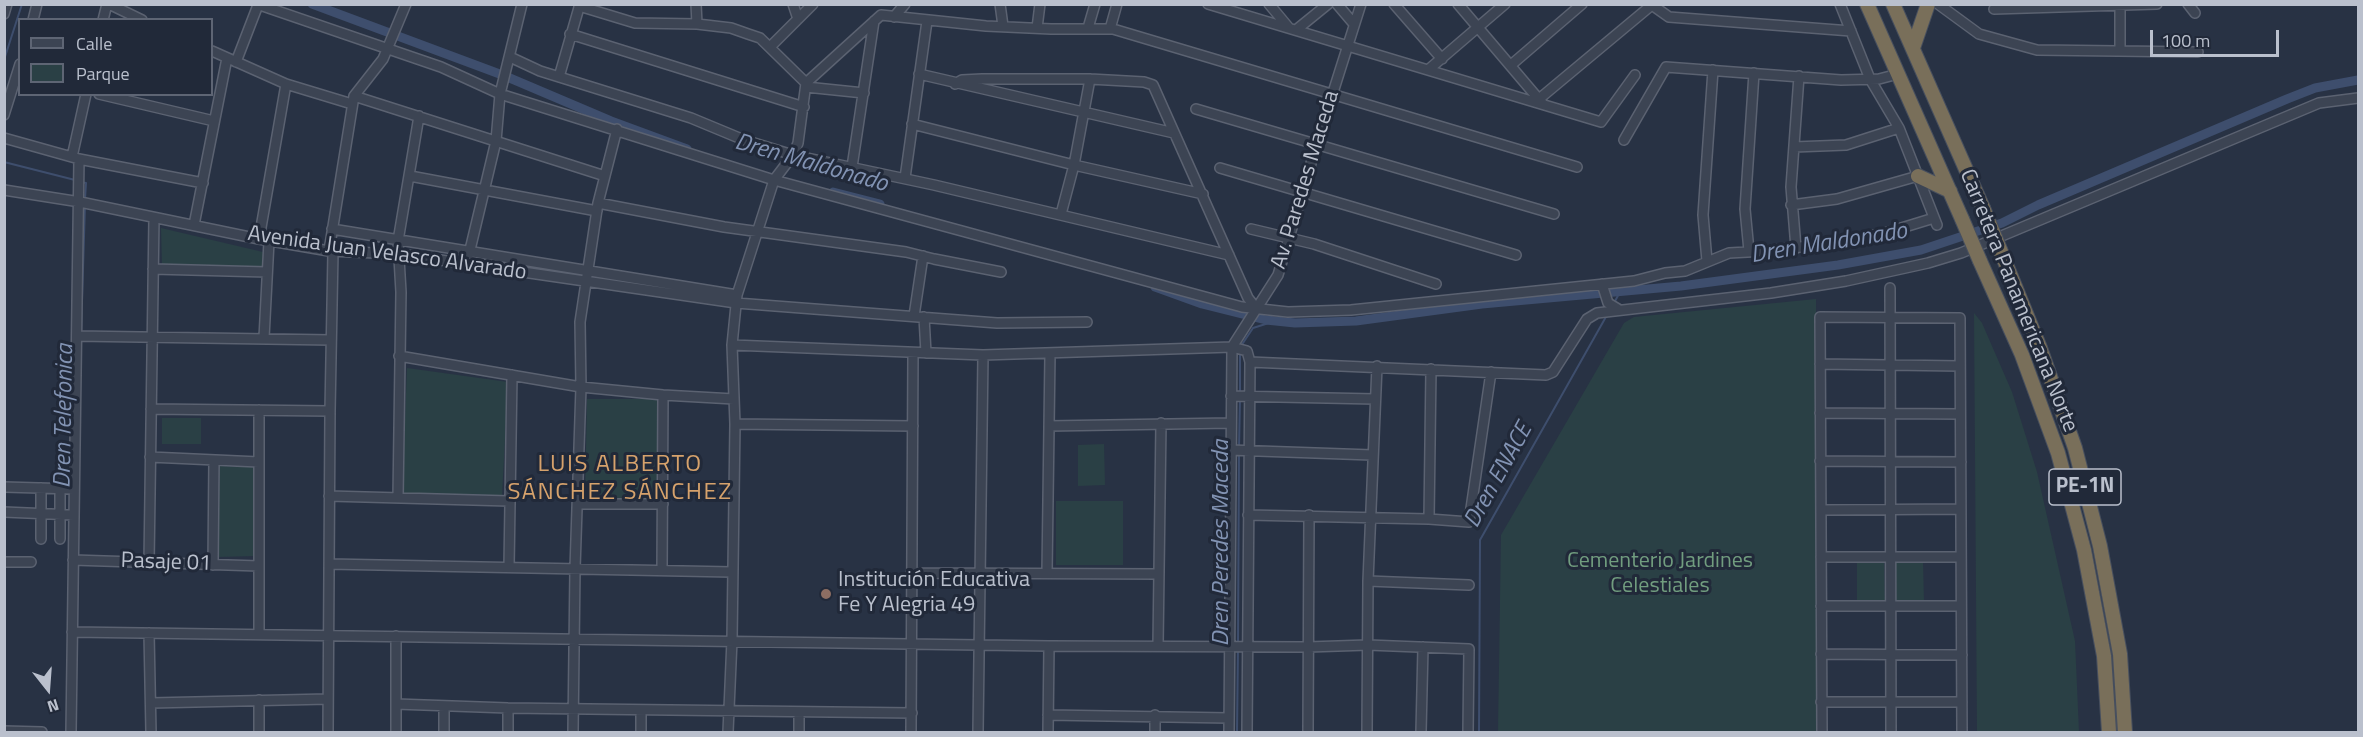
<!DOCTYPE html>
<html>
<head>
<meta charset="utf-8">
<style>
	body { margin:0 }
	#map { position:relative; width:2363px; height:737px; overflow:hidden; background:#283244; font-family:"Titillium Web",sans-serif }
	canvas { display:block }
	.frame { position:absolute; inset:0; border:6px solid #bac0cd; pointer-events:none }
	.legend { position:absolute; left:18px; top:18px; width:195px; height:78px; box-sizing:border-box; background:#212939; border:2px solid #5e6574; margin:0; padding:8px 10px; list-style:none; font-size:18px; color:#bac0cd }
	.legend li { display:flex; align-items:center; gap:12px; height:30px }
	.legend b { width:30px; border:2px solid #5e6574 }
	.north { position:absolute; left:18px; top:659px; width:60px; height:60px; -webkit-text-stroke:4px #212939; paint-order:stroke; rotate:163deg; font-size:16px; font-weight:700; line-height:24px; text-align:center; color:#bac0cd }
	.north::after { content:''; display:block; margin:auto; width:21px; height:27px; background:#bac0cd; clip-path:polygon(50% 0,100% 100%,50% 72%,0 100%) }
	.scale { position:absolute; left:2150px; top:30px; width:129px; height:27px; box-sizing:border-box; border:3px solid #bac0cd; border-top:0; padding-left:8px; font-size:18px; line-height:21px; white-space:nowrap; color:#bac0cd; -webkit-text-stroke:4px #212939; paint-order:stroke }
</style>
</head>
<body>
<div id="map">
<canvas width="2363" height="737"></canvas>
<div class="frame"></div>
<ul class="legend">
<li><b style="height:8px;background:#3c4453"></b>Calle</li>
<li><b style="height:16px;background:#2a4045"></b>Parque</li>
</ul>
<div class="north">N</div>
<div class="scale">100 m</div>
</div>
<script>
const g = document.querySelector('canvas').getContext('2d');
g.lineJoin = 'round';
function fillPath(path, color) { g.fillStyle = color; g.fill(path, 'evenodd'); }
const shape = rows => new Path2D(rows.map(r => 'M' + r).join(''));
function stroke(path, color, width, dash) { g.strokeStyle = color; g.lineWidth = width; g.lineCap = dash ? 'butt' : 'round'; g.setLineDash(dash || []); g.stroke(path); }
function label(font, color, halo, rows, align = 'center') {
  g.font = font + ' "Titillium Web",sans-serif'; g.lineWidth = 6; g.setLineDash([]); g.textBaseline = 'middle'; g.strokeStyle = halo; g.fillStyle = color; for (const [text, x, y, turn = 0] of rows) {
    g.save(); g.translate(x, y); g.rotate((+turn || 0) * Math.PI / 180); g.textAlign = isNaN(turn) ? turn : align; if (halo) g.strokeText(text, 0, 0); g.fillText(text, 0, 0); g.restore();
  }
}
const green = shape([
	[161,228,263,252,262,267,162,266],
	[1816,299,1818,732,1498,732,1501,535,1624,323,1634,317],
	[1974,313,1982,323,2012,392,2037,472,2075,641,2079,732,1977,732],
	[407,368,508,382,502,496,402,495],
	[587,399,656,399,659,402,656,500,585,499],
	[162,418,201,418,201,444,162,444],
	[1104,444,1105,485,1078,486,1078,445],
	[218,466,254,467,255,556,217,557],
	[1056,501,1123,501,1123,565,1056,565],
	[1923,560,1924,603,1895,603,1895,561],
	[1857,562,1884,562,1885,602,1857,603]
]);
const stream = shape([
	[4,60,22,4],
	[4,162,75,180],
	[80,182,86,183,85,199],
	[1614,303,1621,290],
	[81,334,85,204],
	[1241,346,1253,328,1275,321],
	[1240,351,1240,394],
	[1239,448,1240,399],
	[1238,643,1239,453],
	[1237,732,1238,648],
	[1479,732,1480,540,1607,315]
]);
const canal = shape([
	[312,4,505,76,611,121,687,149],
	[833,192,880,204],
	[1155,287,1202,304,1266,320,1295,323,1356,321,1482,304,1681,286,1838,265,1921,250,2002,223,2038,205,2287,99,2315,88,2358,80]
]);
const minor = shape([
	[109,4,142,20],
	[257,4,441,67,500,94,774,180,1242,307,1288,312,1351,310,1634,281,1665,273,1685,271,1729,253,1766,251,1835,243,1885,233,1934,218],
	[696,4,697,24],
	[793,4,798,19],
	[1000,4,1003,26],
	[1208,4,1601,122,1635,75],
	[1269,4,1289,28],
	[1337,4,1354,24],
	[1394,4,1442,59],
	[1458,4,1542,103],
	[1840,4,1870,79,1899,128,1937,225],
	[1938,4,1979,34,2037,50,2198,52],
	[2120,4,2120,51],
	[2188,4,2195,13],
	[1652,5,1669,17,1851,31],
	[579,6,635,23,697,24,731,28,748,34,760,38,806,83],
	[1994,9,2157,4],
	[4,14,7,4],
	[894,17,905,4],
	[33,20,37,4],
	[103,20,107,4],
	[1037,28,1040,4],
	[1088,28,1095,4],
	[1110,29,1117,4],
	[1296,30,1328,4],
	[570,34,804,107],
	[770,47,813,4],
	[212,51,286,84,352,104],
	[510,57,540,71,691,118,744,140,793,155,934,185,1229,255],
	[236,62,258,5],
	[1511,65,1582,4],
	[1428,70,1505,4],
	[919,74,1174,133],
	[559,77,580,4],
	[955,84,962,80,982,79,1090,79,1144,82,1153,85,1248,298,1256,308],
	[806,87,864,93],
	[99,94,214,121],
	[354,96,605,176],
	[1539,99,1653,4],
	[1196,109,1554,214],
	[4,115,20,64],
	[912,124,1074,165,1203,194],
	[4,138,79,159,203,183],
	[1624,140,1666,67,1841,80,1879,79,1898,74],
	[1794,147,1846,145,1899,128],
	[72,157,86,94],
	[852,167,874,21],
	[1220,168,1516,255],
	[410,176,597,211],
	[905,178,927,21],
	[4,190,80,202,259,239,329,251,399,254,736,303,997,323,1087,322],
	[598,203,724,227,906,252,934,259,1001,272],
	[1791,205,1837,199,1918,176],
	[1061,214,1074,165,1090,79],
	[194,225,227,58],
	[332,229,737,295],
	[1251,229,1314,244,1436,284],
	[259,239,286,84],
	[1796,248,1791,187,1799,76],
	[329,251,354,96,383,59,406,4],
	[1749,251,1745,209,1754,73],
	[469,254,496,141,500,94,522,4],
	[1707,261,1703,215,1713,70],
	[153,269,267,272],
	[1602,284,1608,303,1618,309],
	[1890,288,1891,732],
	[914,316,923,256],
	[924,317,926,353],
	[77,336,331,340],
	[264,338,269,241],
	[732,345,983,355,1232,347,1247,351,1250,362,1247,732],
	[1232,347,1278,275,1317,143,1361,4],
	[399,356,581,387,663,395,734,399],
	[1250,362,1546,375,1553,372,1587,319,1597,313,1771,293,1846,281,1928,263,1961,253,2319,103,2358,98],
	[1820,364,1960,366],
	[1231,396,1375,399],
	[151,409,330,411],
	[1820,413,1960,414],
	[735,424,913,426],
	[1049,426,1230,423],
	[1230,450,1372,455],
	[150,457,259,462],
	[1820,461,1961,462],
	[4,487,74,489],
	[60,489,60,539],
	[329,496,509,501],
	[398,498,401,292,398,241,419,116],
	[578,504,663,504],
	[1821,510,1961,509],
	[4,512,74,515],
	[1248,515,1429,519,1469,522,1491,372],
	[1429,519,1431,369],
	[41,539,41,488],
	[1821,557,1961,557],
	[73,560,259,566],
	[4,562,31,562],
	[149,563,154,218],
	[329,564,732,572],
	[213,565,214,460],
	[509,567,512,375],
	[662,570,663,395],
	[911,573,1158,574],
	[1047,573,1050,354],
	[1368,581,1469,585],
	[1821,606,1961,606],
	[72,632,1049,646,1308,647,1368,645,1469,649,1468,732],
	[149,633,151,732],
	[259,634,259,410],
	[1158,646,1161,423],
	[1821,654,1962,655],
	[259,700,259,732],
	[1821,702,1962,702],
	[151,703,328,699],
	[396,704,508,708,912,713],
	[641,710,641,732],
	[799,712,799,732],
	[1048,715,1229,718],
	[1155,715,1155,732],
	[4,731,42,732],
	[71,732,79,159],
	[328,732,330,411,333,252],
	[396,732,396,636],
	[444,732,444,706],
	[508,732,508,708],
	[573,732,575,569,581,387,580,322,598,203,617,129],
	[728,732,732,640,735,424,732,345,737,295,774,180,793,155,798,143,806,83,881,15,986,26,1051,29,1113,29,1577,167],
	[911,732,913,353],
	[978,732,983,355],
	[1048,732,1049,646],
	[1229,732,1232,347],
	[1308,732,1309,515],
	[1367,732,1368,581,1377,366],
	[1421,732,1423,647],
	[1822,732,1820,317,1960,318,1962,732]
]);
const highway = shape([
	[1867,4,1962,219],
	[1893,4,1983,208],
	[1913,48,1928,4],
	[1918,176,1950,191],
	[2001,252,2040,348,2075,448,2100,546,2120,654,2125,732],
	[1980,261,2022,355,2058,453,2084,550,2104,656,2109,732]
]);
const highwayBridge = shape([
	[1983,208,2001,252],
	[1962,219,1980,261]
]);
const markers = [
	[826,594,6,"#8d6e63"]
];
const shields = [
	[2085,487,72]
];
const shieldNames = [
	["PE-1N",2085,487]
];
const streetNames = [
	["Av. Paredes Maceda",1306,180,-73],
	["Avenida Juan Velasco Alvarado",387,254,8],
	["Carretera Panamericana Norte",2018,301,68],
	["Pasaje 01",166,563,2]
];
const parkNames = [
	["Cementerio Jardines",1660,562],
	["Celestiales",1660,587]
];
const poiNames = [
	["Institución Educativa",838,581],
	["Fe Y Alegria 49",838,606]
];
const waterNames = [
	["Dren Maldonado",811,164,16],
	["Dren Maldonado",1829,244,-9],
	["Dren Telefonica",65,416,-89],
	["Dren ENACE",1499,476,-61],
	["Dren Peredes Maceda",1222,543,-90]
];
const neighbourhoodNames = [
	["LUIS ALBERTO",620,465],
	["SÁNCHEZ SÁNCHEZ",620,493]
];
fillPath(green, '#2a4045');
stroke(stream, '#3e4e6d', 2);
stroke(canal, '#3e4e6d', 9);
stroke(minor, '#5b6271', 12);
stroke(highway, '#474f5e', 16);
stroke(minor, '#3c4453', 9);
stroke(highway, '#796f5a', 14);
stroke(highwayBridge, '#474f5e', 16, []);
stroke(highwayBridge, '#796f5a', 14);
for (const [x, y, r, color] of markers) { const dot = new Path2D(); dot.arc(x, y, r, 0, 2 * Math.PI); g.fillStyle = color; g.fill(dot); stroke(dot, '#212939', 2); }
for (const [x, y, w] of shields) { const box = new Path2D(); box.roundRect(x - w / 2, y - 18, w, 36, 4.5); g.fillStyle = '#212939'; g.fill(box); stroke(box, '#bac0cd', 1.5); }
label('bold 21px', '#bac0cd', null, shieldNames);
label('22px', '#bac0cd', '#212939', streetNames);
label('22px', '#719d7f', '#212939', parkNames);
label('22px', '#bac0cd', '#212939', poiNames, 'left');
label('italic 24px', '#8293b3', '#212939', waterNames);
g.letterSpacing = '1.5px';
label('24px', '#d6a26c', '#212939', neighbourhoodNames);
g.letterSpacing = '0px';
</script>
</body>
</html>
